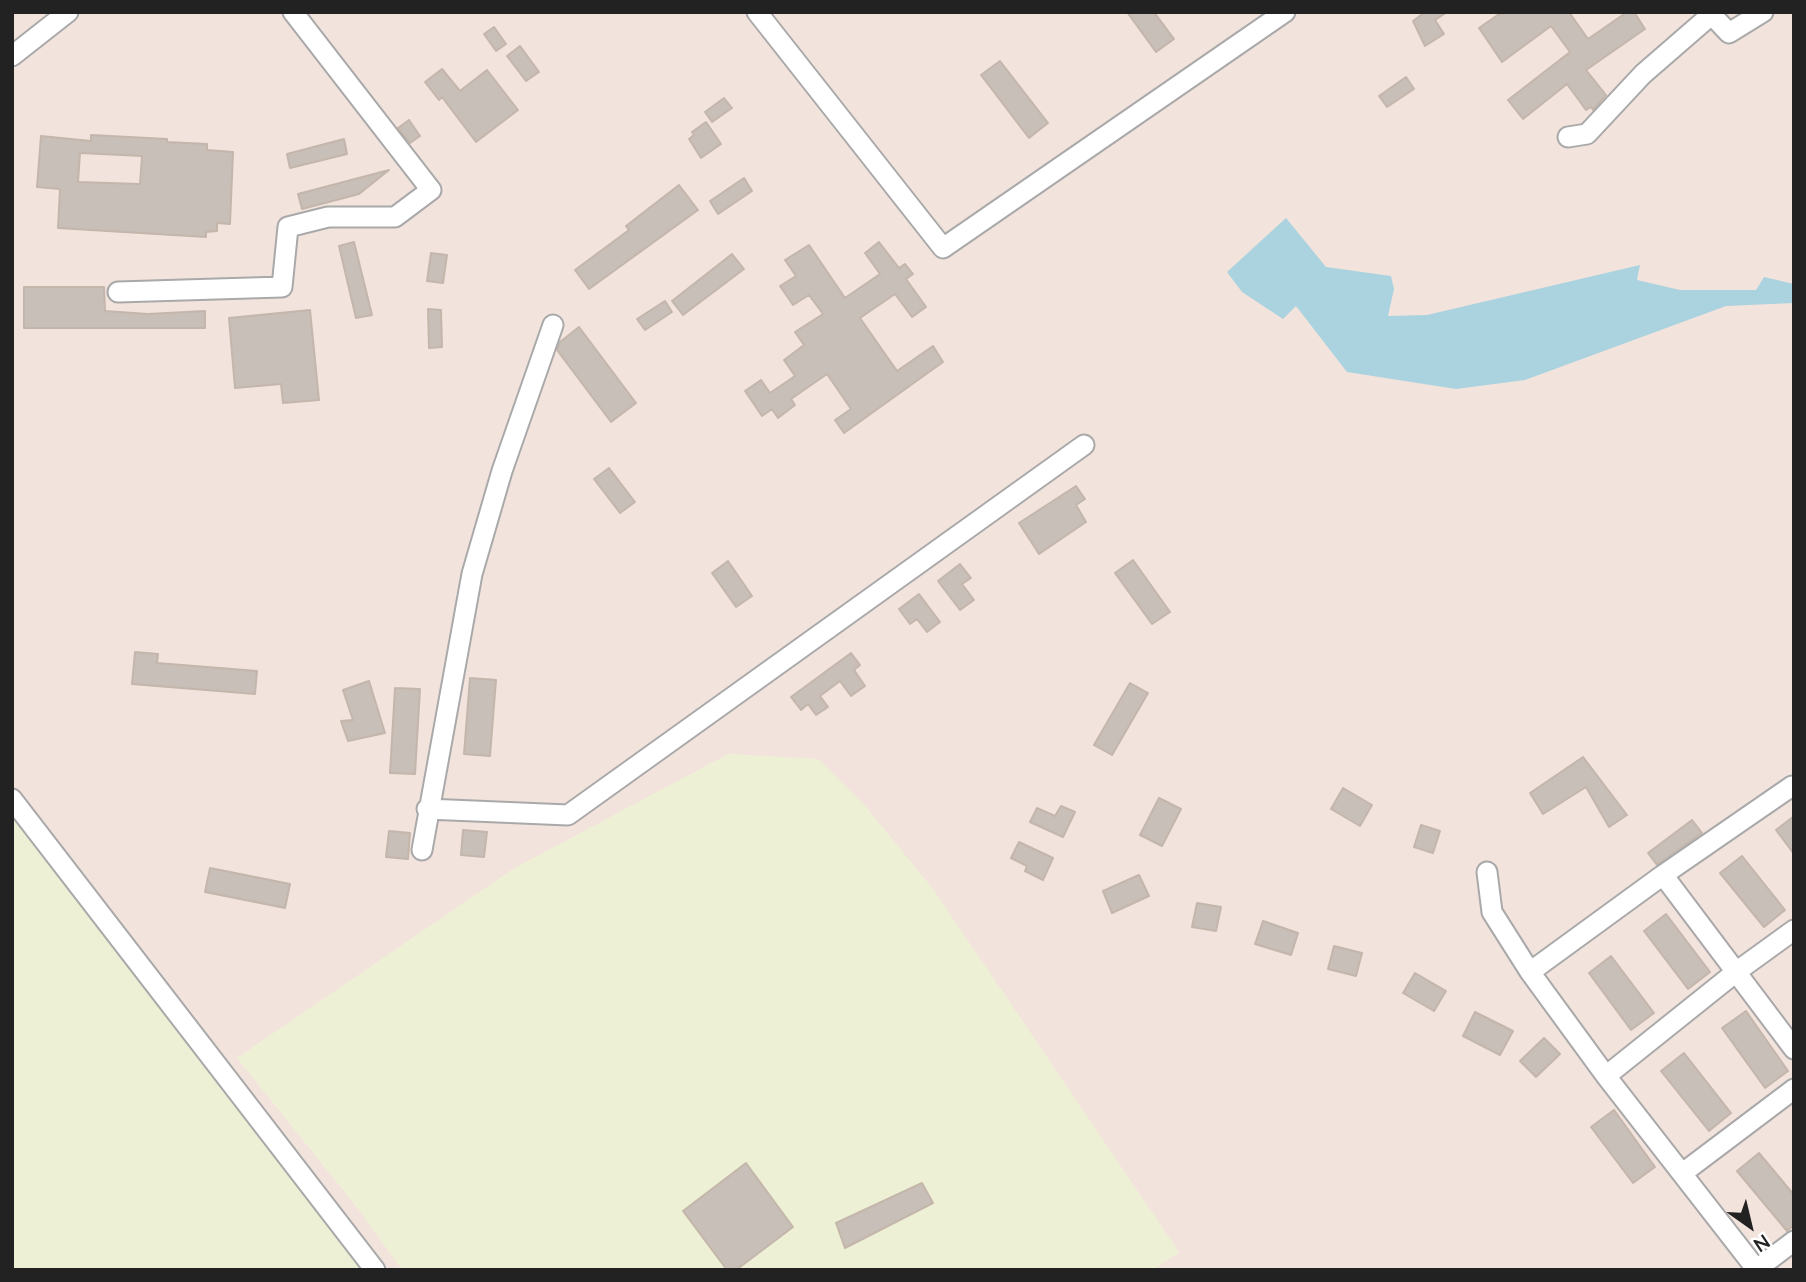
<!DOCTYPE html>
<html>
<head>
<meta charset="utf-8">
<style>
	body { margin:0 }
	#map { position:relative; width:1806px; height:1282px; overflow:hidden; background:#f2efe9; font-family:Lato,sans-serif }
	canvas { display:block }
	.frame { position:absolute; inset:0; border:14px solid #222; pointer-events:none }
	.north { position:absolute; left:1715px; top:1191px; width:70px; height:70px; -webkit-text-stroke:5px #fff; paint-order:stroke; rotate:146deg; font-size:19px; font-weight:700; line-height:28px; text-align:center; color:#222 }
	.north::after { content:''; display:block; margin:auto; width:24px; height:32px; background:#222; clip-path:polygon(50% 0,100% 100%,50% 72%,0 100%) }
</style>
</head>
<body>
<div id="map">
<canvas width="1806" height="1282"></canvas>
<div class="frame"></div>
<div class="north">N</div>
</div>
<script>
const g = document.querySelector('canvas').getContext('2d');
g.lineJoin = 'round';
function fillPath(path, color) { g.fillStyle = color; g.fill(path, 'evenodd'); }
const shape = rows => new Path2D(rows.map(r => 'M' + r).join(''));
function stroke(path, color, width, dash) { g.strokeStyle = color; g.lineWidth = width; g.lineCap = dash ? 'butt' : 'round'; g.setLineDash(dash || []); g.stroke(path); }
const military = shape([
	[12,12,1794,12,1794,1270,12,1270]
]);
const farmland = shape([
	[728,754,818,759,866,807,933,889,1179,1252,1153,1270,402,1270,359,1210,237,1058,513,869],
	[12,799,375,1270,12,1270]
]);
const water = shape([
	[1286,218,1326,267,1391,276,1394,289,1388,316,1427,315,1640,265,1637,280,1680,290,1756,290,1764,277,1794,284,1794,303,1726,306,1525,380,1456,389,1347,372,1296,306,1283,319,1242,292,1227,272]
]);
const building = shape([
	[1127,12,1154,12,1174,39,1156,52,1127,12],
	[1425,12,1447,12,1435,20,1444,34,1425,46,1413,21,1425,12],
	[1502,12,1569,12,1588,39,1627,12,1634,12,1645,29,1586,70,1606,95,1593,110,1591,107,1586,110,1567,84,1523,119,1508,100,1570,52,1551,26,1502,62,1479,28,1502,12],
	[494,27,506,44,496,51,484,34,494,27],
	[520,46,539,72,526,81,507,56,520,46],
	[1000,61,1048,123,1029,138,981,75,1000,61],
	[442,69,460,91,487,70,518,110,476,142,442,97,439,100,425,82,442,69],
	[1406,77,1414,89,1387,107,1379,96,1406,77],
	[724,98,732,108,712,122,705,112,724,98],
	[409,120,420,136,410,143,398,128,409,120],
	[706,122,721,144,701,158,689,139,694,135,692,132,706,122],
	[91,135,167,139,167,142,207,144,207,150,233,152,230,224,217,223,217,231,206,232,206,237,58,228,60,189,37,187,41,136,91,141,91,135],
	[80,153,142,156,140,184,78,182,80,153],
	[344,139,347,154,290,168,287,154,344,139],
	[389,170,359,194,302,209,298,194,389,170],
	[744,178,752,191,718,214,710,201,744,178],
	[679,185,698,210,589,289,575,270,629,230,626,226,679,185],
	[354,242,372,315,356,318,339,246,354,242],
	[879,242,899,268,905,264,913,274,906,279,926,307,912,317,895,294,860,318,897,371,933,346,943,362,844,433,835,420,851,409,827,374,791,399,795,405,778,418,772,409,762,416,745,391,761,380,770,393,795,376,784,360,804,345,795,332,823,314,809,295,793,305,780,286,796,276,785,260,809,245,845,298,880,274,865,253,879,242],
	[431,253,447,255,443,283,427,281,431,253],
	[732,254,744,269,683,315,672,301,732,254],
	[24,287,104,287,105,311,148,314,205,311,205,328,24,328,24,287],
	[665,301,672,312,645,330,637,319,665,301],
	[428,309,441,310,442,347,429,348,428,309],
	[310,310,319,400,283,403,281,384,235,388,229,318,310,310],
	[579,327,636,403,611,422,557,350,560,342,579,327],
	[609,468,635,502,620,513,594,479,609,468],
	[1076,486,1085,499,1076,505,1086,522,1039,554,1019,523,1076,486],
	[1133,560,1170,612,1152,624,1115,573,1133,560],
	[728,561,752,596,736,607,712,573,728,561],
	[960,564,971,578,962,584,974,600,960,610,938,581,960,564],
	[919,594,940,622,927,632,917,619,910,624,899,609,919,594],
	[135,652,158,654,157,663,257,671,255,694,132,684,135,652],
	[851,653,860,665,854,670,865,686,851,696,840,681,820,696,828,707,816,715,808,704,801,710,791,697,851,653],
	[470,678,496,680,490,756,464,754,470,678],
	[369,681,385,733,348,741,341,721,353,720,343,690,369,681],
	[1130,683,1148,693,1112,755,1094,745,1130,683],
	[395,688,420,689,415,774,390,773,395,688],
	[1583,757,1627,815,1609,827,1586,787,1543,814,1530,793,1583,757],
	[1343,788,1372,805,1360,826,1331,809,1343,788],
	[1159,798,1181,809,1162,846,1140,835,1159,798],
	[1061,806,1075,812,1063,837,1030,822,1037,808,1055,816,1061,806],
	[1794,816,1794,854,1776,830,1794,816],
	[1692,820,1702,833,1657,865,1648,853,1692,820],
	[1421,825,1440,831,1433,853,1414,847,1421,825],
	[463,830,487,832,484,857,461,855,463,830],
	[389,831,410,833,408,859,386,857,389,831],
	[1019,842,1053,858,1043,880,1025,871,1027,866,1011,858,1019,842],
	[1742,856,1785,910,1764,927,1720,873,1742,856],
	[210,868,290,884,285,908,205,892,210,868],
	[1139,875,1149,896,1112,913,1103,891,1139,875],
	[1197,903,1221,907,1216,931,1192,927,1197,903],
	[1666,914,1710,972,1688,989,1644,931,1666,914],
	[1263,921,1298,933,1291,955,1255,944,1263,921],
	[1334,946,1362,953,1356,976,1328,969,1334,946],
	[1611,956,1654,1013,1631,1030,1589,973,1611,956],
	[1415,973,1446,991,1434,1011,1403,993,1415,973],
	[1746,1011,1788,1071,1765,1088,1722,1028,1746,1011],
	[1475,1012,1513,1031,1500,1055,1463,1036,1475,1012],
	[1544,1038,1560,1054,1536,1077,1520,1061,1544,1038],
	[1684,1053,1731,1113,1709,1131,1661,1071,1684,1053],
	[1614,1110,1655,1167,1633,1183,1591,1127,1614,1110],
	[1759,1153,1794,1195,1794,1225,1787,1231,1737,1171,1759,1153],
	[746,1163,793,1227,736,1270,727,1270,683,1211,746,1163],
	[922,1183,933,1203,845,1248,836,1223,922,1183]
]);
const minor = shape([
	[757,12,943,248,1285,12],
	[1709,12,1729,33,1763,12],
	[12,56,68,12],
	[1568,137,1587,134,1643,74,1711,15],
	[118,292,282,287,288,227,328,217,395,217,431,190,293,12],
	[12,799,375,1270],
	[427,809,568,815,1084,445],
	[422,850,472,574,502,471,553,325],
	[1487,872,1492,912,1530,972,1606,1076,1757,1270],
	[1663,875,1794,1049],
	[1530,972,1663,875,1792,786,1794,789],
	[1606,1076,1736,972,1794,930],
	[1684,1172,1794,1089],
	[1757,1269,1794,1241]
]);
fillPath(military, '#f3e3dd');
fillPath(farmland, '#eef0d5');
fillPath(water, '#aad3df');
fillPath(building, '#c7bfb8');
stroke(building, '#c4b6ab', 2);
stroke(minor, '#a9a9a9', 23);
stroke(minor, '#fff', 19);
</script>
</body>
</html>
